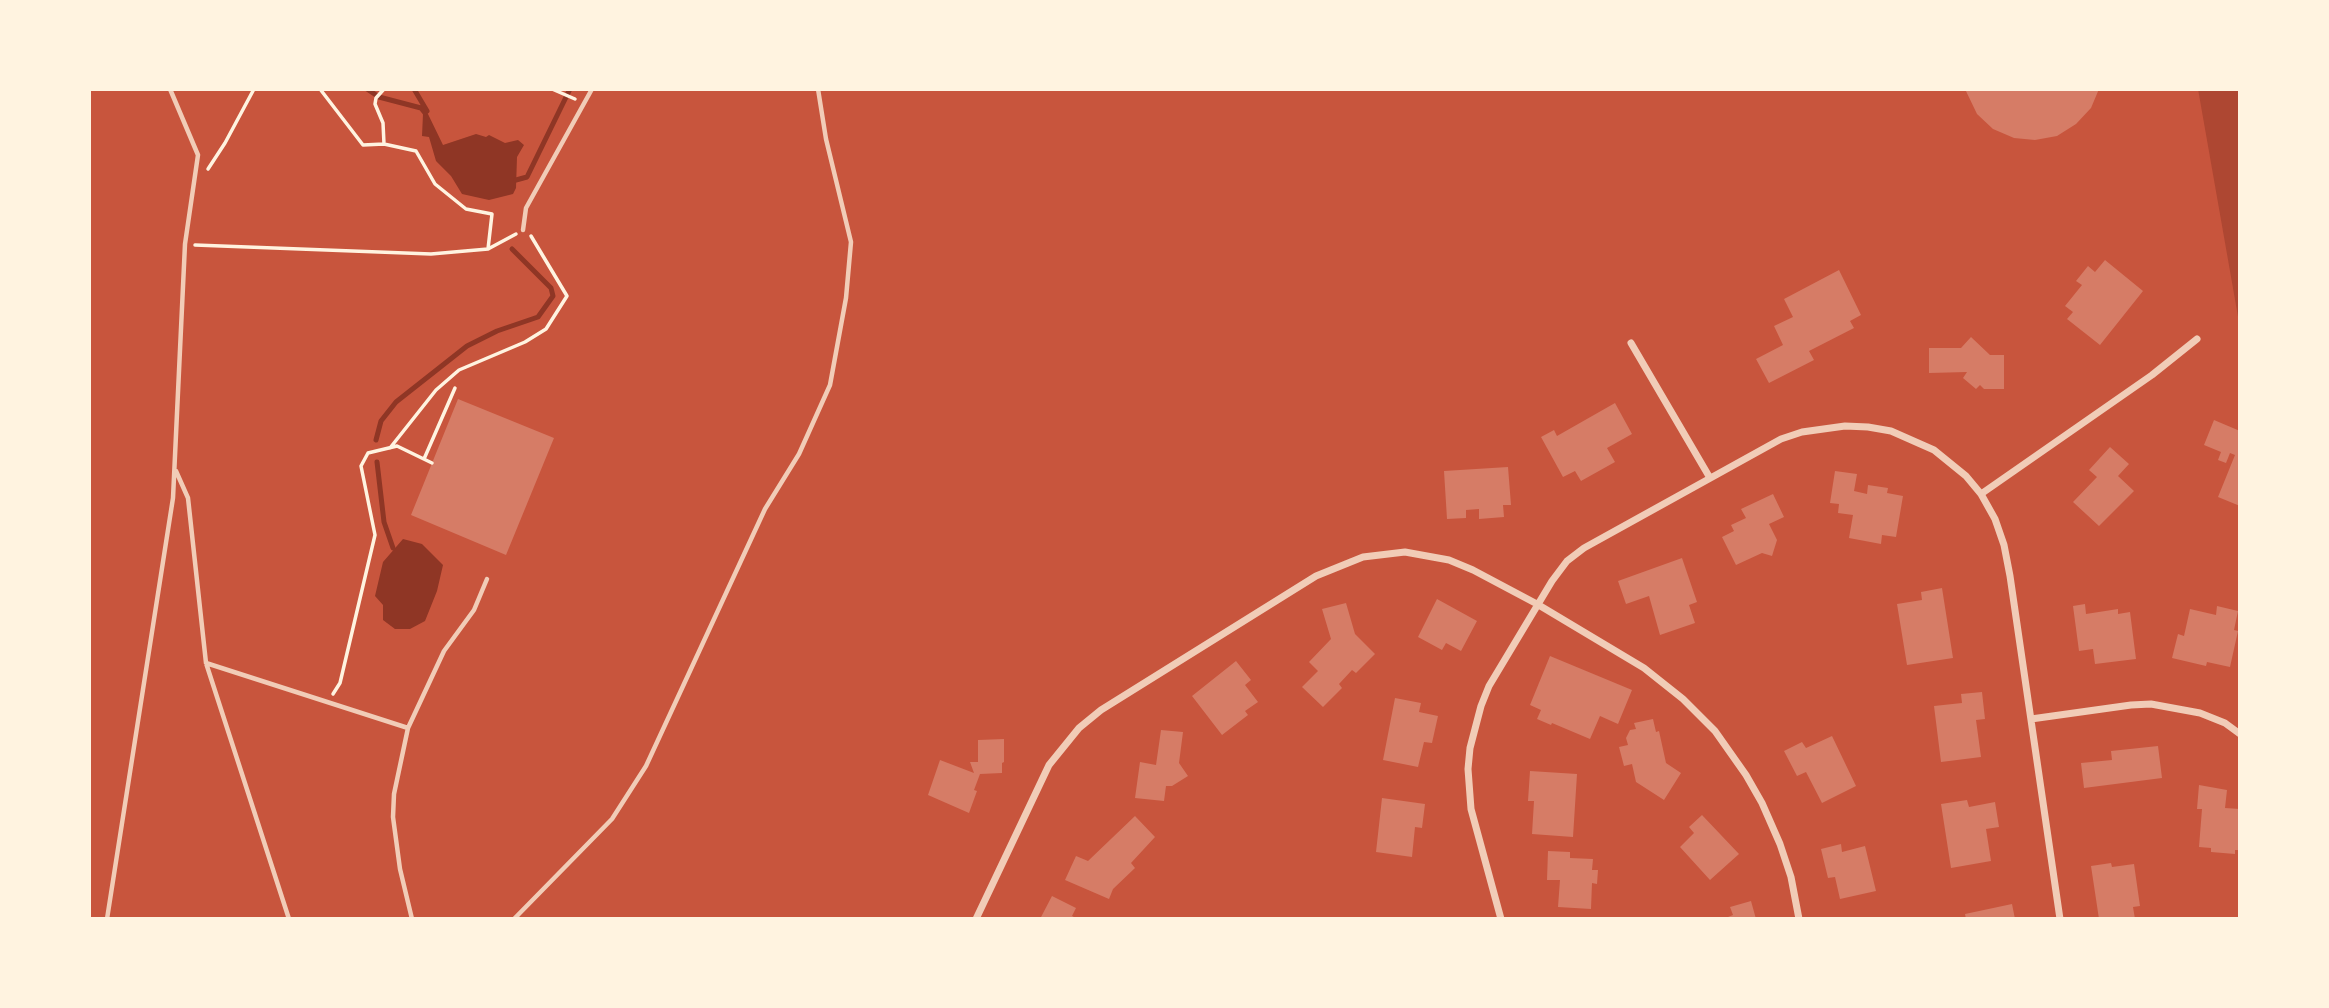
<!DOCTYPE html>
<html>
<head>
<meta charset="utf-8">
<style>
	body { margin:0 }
	#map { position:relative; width:2329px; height:1008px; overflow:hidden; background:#c8553d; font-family:Ubuntu,sans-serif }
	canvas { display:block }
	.frame { position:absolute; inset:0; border:91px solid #fff3e0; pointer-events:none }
</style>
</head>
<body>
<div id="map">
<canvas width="2329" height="1008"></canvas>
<div class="frame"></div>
</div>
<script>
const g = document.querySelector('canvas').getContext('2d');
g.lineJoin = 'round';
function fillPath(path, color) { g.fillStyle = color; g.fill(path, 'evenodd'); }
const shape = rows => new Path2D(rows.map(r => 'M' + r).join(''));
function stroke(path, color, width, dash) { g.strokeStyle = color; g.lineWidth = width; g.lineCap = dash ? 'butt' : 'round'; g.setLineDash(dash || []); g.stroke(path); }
const green = shape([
	[2198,89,2240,89,2240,328]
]);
const water = shape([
	[427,112,443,145,476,134,486,137,489,135,505,143,518,140,524,145,517,157,516,188,513,194,489,200,462,194,451,176,436,161,429,137,422,136,423,114],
	[403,539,422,544,443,565,437,591,425,621,410,629,395,629,383,620,383,605,375,596,383,562]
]);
const stream = shape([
	[367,89,379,97,421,108,425,113],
	[414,89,427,111],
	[516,180,527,177,570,89],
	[376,440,381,421,396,402,467,346,497,331,538,317,553,296,551,288,512,249],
	[377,462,384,522,393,548]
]);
const building = shape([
	[1965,89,2099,89,2091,108,2076,124,2057,136,2035,140,2014,138,1993,129,1977,114],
	[2105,260,2143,291,2100,345,2067,319,2073,312,2065,306,2082,285,2076,281,2088,266,2095,272],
	[1839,270,1861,315,1850,321,1854,328,1809,351,1814,360,1769,383,1756,359,1783,345,1774,326,1793,317,1784,299],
	[1971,337,1990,355,2004,355,2004,389,1984,389,1980,385,1976,389,1963,378,1967,372,1929,373,1929,348,1961,348],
	[458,399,554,438,506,555,411,515],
	[1615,403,1632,434,1607,448,1615,462,1581,481,1575,471,1563,477,1541,437,1554,430,1557,436],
	[2214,420,2240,431,2240,506,2218,497,2235,455,2230,453,2226,463,2218,460,2221,452,2204,445],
	[2110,447,2129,464,2118,476,2134,491,2099,526,2073,502,2097,477,2089,470],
	[1508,467,1511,505,1503,505,1504,517,1479,519,1479,509,1466,510,1466,518,1447,519,1444,471],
	[1835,471,1857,474,1854,491,1867,494,1868,485,1888,488,1887,493,1903,496,1896,537,1882,535,1881,544,1849,538,1853,515,1838,513,1839,504,1830,503],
	[1773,494,1784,517,1769,524,1777,540,1772,556,1762,553,1736,565,1722,537,1734,531,1731,525,1746,518,1741,509],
	[1682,558,1697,602,1689,605,1695,623,1660,635,1649,596,1626,604,1618,581],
	[1942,588,1953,658,1907,665,1897,604,1922,600,1921,592],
	[1437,599,1477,621,1461,651,1446,643,1442,650,1418,637],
	[1346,603,1355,634,1375,654,1356,673,1352,670,1339,684,1342,688,1323,707,1302,687,1318,671,1309,662,1331,639,1322,609],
	[2085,604,2086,614,2118,609,2118,614,2130,612,2136,659,2095,664,2093,649,2079,651,2073,606],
	[2217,606,2238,611,2234,630,2238,631,2230,667,2207,662,2206,666,2172,658,2178,634,2184,636,2190,609,2216,615],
	[1550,656,1632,690,1618,724,1600,716,1590,739,1552,723,1551,725,1537,719,1541,710,1530,705],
	[1236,661,1251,680,1245,685,1258,702,1245,711,1248,715,1222,735,1192,696],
	[1982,692,1985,719,1976,720,1981,757,1941,762,1934,706,1962,703,1961,694],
	[1395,698,1421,703,1419,712,1438,716,1432,743,1424,742,1418,767,1383,760],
	[1653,719,1656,732,1659,731,1666,763,1681,773,1664,800,1636,782,1632,764,1624,766,1619,747,1628,745,1626,738,1630,730,1636,729,1634,723],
	[1161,730,1183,732,1179,763,1188,776,1172,786,1166,786,1164,801,1135,798,1140,762,1156,765],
	[1832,736,1856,786,1822,803,1806,772,1797,776,1784,751,1802,742,1806,748],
	[1004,739,1004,762,1002,763,1002,773,980,774,974,790,977,791,969,813,928,795,940,760,974,773,970,762,978,762,978,740],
	[2158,746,2162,778,2084,788,2081,763,2112,760,2111,751],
	[1530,771,1577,774,1573,837,1532,834,1534,801,1528,801],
	[2199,785,2227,790,2225,808,2240,809,2240,850,2235,850,2235,854,2211,852,2211,848,2199,847,2202,809,2197,809],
	[1382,798,1425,804,1422,828,1415,827,1412,857,1376,852],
	[1967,800,1969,807,1995,802,1999,827,1986,829,1991,861,1951,868,1941,804],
	[1702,815,1739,854,1710,880,1680,847,1694,833,1689,827],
	[1135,816,1155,837,1131,863,1135,868,1113,889,1109,899,1065,880,1076,856,1088,861],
	[1841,844,1842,852,1865,846,1876,891,1840,899,1835,877,1828,878,1821,849],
	[1548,851,1570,852,1570,858,1593,859,1592,870,1598,870,1597,884,1592,883,1591,909,1558,907,1560,880,1547,880],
	[2111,863,2112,867,2134,864,2140,906,2133,907,2135,919,2099,919,2091,866],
	[1052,896,1076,908,1072,916,1078,919,1040,919],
	[1751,901,1756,919,1723,919,1733,915,1730,907],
	[2012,904,2015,919,1966,919,1965,914]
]);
const path = shape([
	[320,89,363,145,384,144,416,151,435,184,466,209,492,214,488,249],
	[552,89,575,99],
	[384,144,383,123,375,104,376,98,384,89],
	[208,169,225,143,254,89],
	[195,245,431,254,488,249,516,234],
	[390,448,436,390,459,370,525,342,546,329,567,296,531,236],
	[424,459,455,388],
	[333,694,340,683,375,535,361,466,368,453,397,446,432,463]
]);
const service = shape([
	[523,230,526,208,592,89],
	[176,471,188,498,206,663,289,919],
	[206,663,408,728],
	[107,919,173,498,185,244,198,155,170,89],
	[412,919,400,869,393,817,394,794,408,728,444,651,474,610,487,579],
	[514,919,612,819,646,766,765,509,799,454,830,385,846,298,851,242,826,139,818,89]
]);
const minor = shape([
	[1631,343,1710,478],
	[1981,494,2152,375,2197,339],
	[2031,719,2131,705,2151,704,2200,713,2225,723,2240,734],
	[976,919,1049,765,1079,728,1101,710,1316,576,1363,557,1405,552,1449,560,1473,570,1537,604,1644,668,1683,699,1715,731,1746,775,1762,803,1780,844,1791,877,1799,919],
	[1501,919,1471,809,1468,769,1470,748,1481,706,1489,686,1552,581,1567,561,1584,548,1781,439,1802,432,1845,426,1868,427,1891,431,1934,450,1966,476,1981,494,1995,519,2004,545,2010,576,2060,919]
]);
fillPath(green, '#ae4732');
fillPath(water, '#8f3625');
stroke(stream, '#8f3625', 5);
fillPath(building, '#d67c66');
stroke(path, '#fff3e0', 3.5);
stroke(service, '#f1ccb7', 4.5);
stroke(minor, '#f1ccb7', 7);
</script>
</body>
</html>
